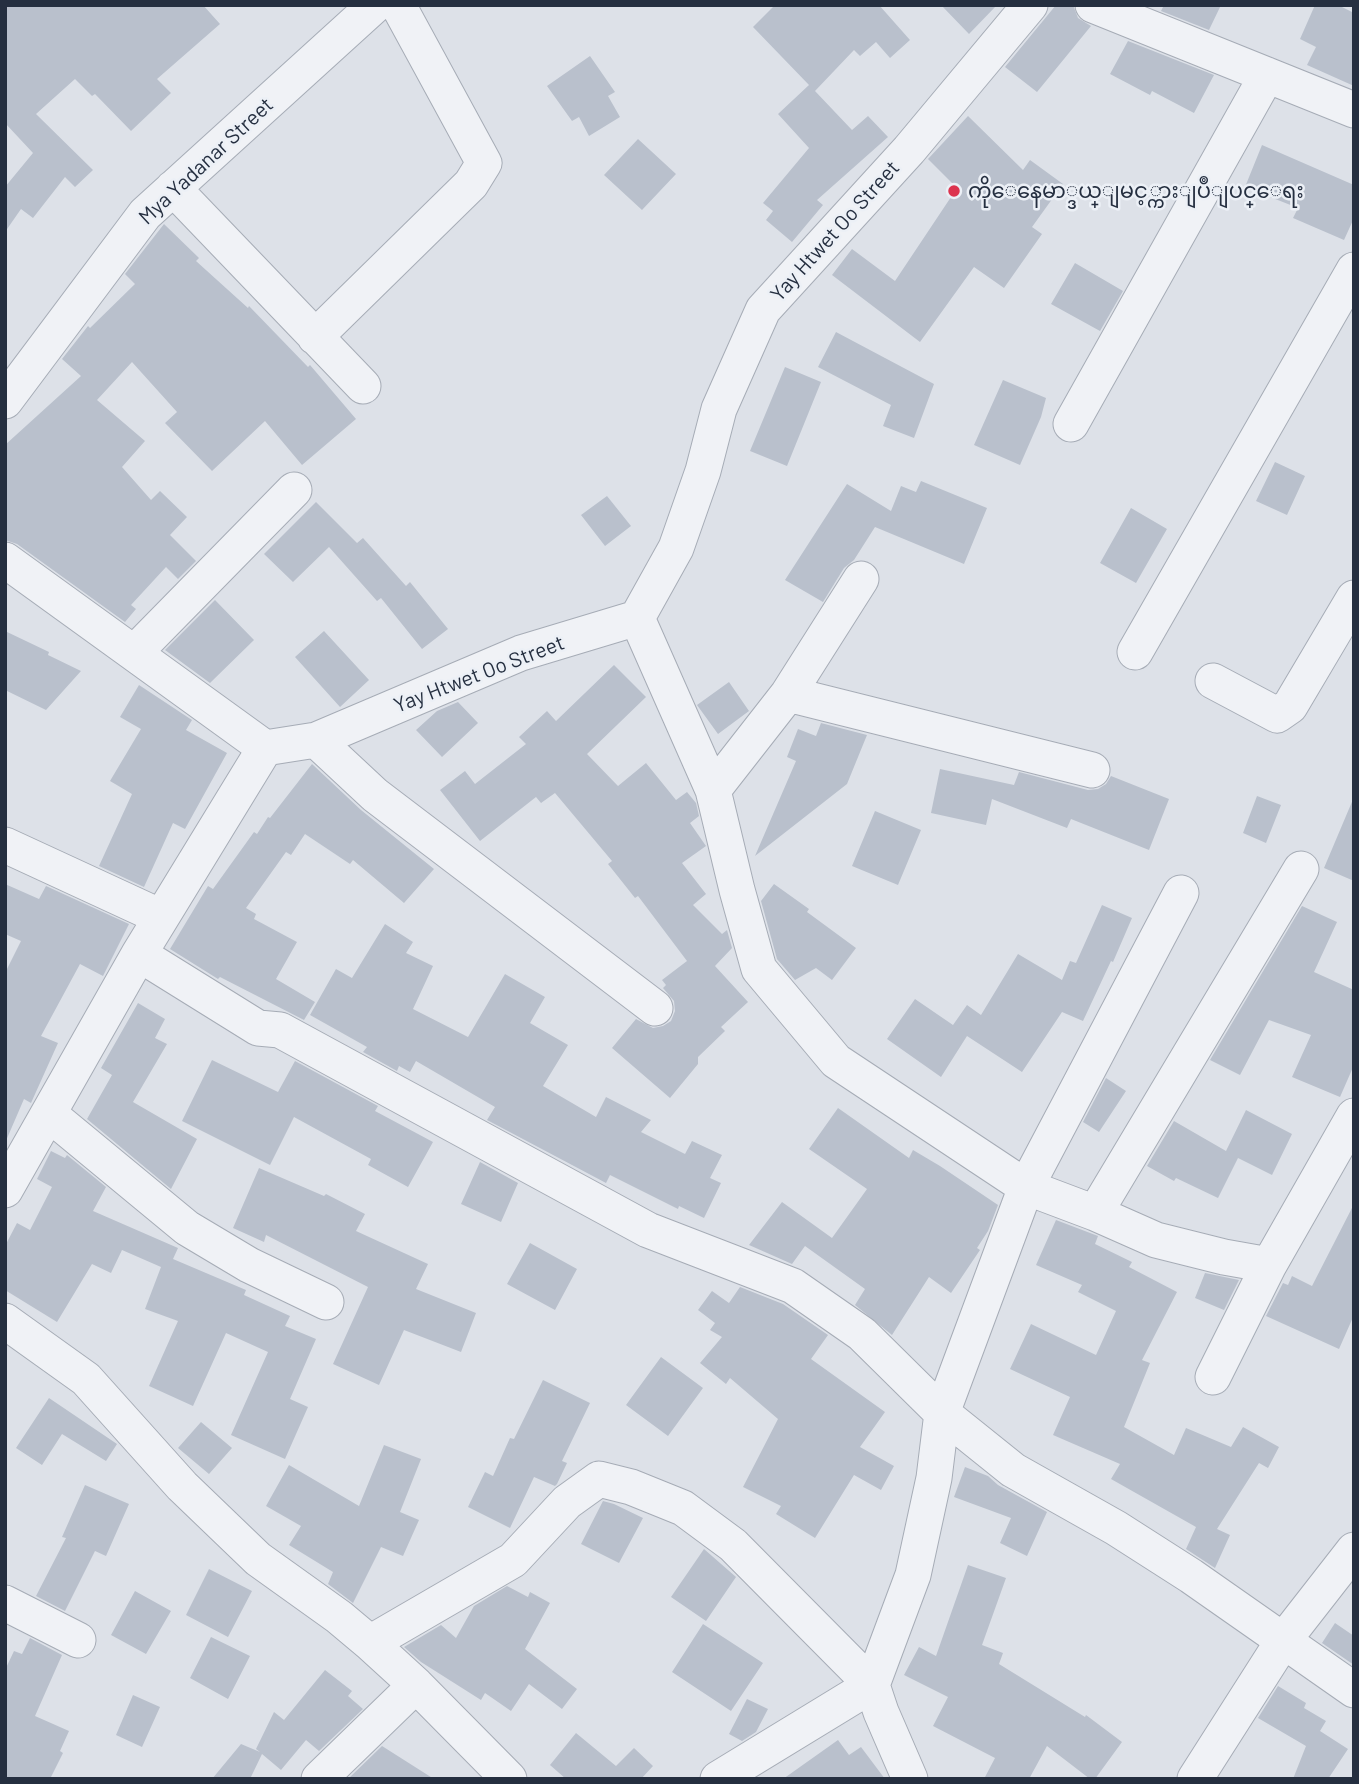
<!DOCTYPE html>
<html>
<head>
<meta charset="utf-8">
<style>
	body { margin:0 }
	#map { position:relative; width:1359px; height:1784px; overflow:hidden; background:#dde1e8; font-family:Barlow,sans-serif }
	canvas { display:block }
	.frame { position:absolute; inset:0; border:7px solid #252f40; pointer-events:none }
</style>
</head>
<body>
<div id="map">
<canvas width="1359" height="1784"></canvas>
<div class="frame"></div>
</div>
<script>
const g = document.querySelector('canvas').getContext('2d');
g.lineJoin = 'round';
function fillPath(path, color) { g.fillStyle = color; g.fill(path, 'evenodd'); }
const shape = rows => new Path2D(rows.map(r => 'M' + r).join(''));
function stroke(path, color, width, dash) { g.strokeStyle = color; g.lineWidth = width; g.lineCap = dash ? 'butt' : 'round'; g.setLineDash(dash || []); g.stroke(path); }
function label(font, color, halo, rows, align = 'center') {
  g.font = font + ' Barlow,"Noto Sans Myanmar",sans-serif'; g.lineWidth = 5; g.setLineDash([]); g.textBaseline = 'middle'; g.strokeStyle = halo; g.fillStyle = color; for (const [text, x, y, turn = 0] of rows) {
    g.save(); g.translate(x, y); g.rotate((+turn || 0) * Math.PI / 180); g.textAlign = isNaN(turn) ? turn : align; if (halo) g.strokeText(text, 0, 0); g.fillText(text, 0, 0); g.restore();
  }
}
const building = shape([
	[5,5,203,5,220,24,157,79,171,93,131,131,95,94,92,96,75,79,36,114,93,170,75,187,65,177,33,218,21,209,5,232,5,187,33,153,5,123],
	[775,5,879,5,910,40,890,58,876,42,860,56,854,50,815,91,852,130,868,116,888,137,817,200,823,205,792,242,766,220,773,211,763,203,809,148,778,114,809,85,753,27],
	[941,5,997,5,969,34],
	[1056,5,1073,5,1078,18,1091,26,1037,92,1005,67],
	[1164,5,1221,5,1209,30,1161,11],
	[1315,5,1338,5,1354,13,1354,86,1307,65,1316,47,1300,39],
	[1128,41,1214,75,1194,113,1152,91,1150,95,1110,74],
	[590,56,615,92,608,96,620,117,589,136,579,117,572,121,547,86],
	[968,116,1023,170,1030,160,1063,184,1032,227,1042,234,1004,288,974,267,920,342,832,275,852,249,895,281,957,188,928,159],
	[638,139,676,174,642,210,604,175],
	[1262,145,1354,185,1354,218,1344,240,1293,218,1298,208,1245,187],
	[164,224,199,258,196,261,248,308,249,306,308,367,310,365,356,419,302,465,265,421,212,471,165,423,177,412,132,362,97,400,145,441,122,467,151,500,160,491,187,517,170,535,196,561,178,579,166,567,131,605,136,609,125,622,17,544,5,540,5,445,81,376,62,359,88,326,90,328,135,284,125,274],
	[1075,263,1123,291,1100,331,1051,304],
	[836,332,934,384,914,438,883,426,891,405,818,367],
	[785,367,821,382,787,466,750,451],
	[1003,380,1046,398,1041,417,1020,465,974,445],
	[1275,462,1305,476,1287,515,1256,501],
	[921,481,987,508,964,564,875,527,854,560,844,568,823,602,785,580,847,484,891,511,901,486,916,492],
	[607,496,631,526,605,546,581,515],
	[316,502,357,543,363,538,406,586,410,582,448,629,422,649,381,598,377,601,329,547,293,582,264,554],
	[1131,508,1167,529,1136,583,1100,563],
	[215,600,254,640,210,683,165,650],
	[5,631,49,652,48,655,81,671,46,710,5,690],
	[324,631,369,680,340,707,295,657],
	[614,665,646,697,587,754,618,786,646,763,676,800,687,792,696,803,699,816,690,823,706,846,682,863,706,894,693,905,722,934,727,930,732,948,715,966,748,1002,721,1027,725,1031,698,1057,698,1064,670,1098,612,1048,636,1019,653,1028,663,1026,671,1021,675,1011,674,1001,663,988,666,985,662,980,687,961,638,896,635,898,608,864,612,861,555,793,541,803,536,797,480,841,440,790,465,771,475,784,526,744,519,737,547,711,556,721],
	[729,682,749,711,718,734,697,705],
	[139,685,192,720,186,730,227,753,185,829,173,823,144,887,99,866,132,794,110,781,141,729,120,717],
	[458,702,478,723,442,757,416,730,437,711],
	[821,723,867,735,847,784,755,856,796,761,787,757,798,729,816,736],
	[312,764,361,810,434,869,404,903,353,860,350,864,305,834,291,855,286,852,246,908,256,914,254,919,297,942,276,979,315,1002,304,1020,220,977,218,979,170,949,208,886,213,889,254,832,257,834,268,817,270,818],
	[940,769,1014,785,1019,772,1088,790,1098,789,1106,784,1111,776,1169,799,1149,850,1071,819,1067,828,992,799,986,825,931,813],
	[1257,796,1281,805,1266,843,1243,833],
	[1354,797,1354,881,1324,868],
	[875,811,921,830,898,885,852,866],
	[5,884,39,899,46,886,129,924,103,976,80,964,41,1036,58,1043,31,1103,24,1099,5,1143,5,973,21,941,5,934],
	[774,884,809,909,807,912,856,948,832,980,816,968,795,980,777,959,761,901],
	[1102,905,1132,918,1113,962,1111,961,1083,1021,1062,1012,1022,1072,967,1036,941,1077,887,1039,915,999,953,1025,967,1005,981,1015,1018,954,1062,980,1070,961,1076,963],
	[1302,906,1337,922,1314,972,1354,990,1354,1065,1340,1097,1292,1077,1311,1035,1269,1020,1240,1075,1210,1060],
	[385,924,413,942,406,953,433,966,413,1009,468,1037,505,974,545,997,530,1023,568,1045,543,1086,596,1117,606,1097,651,1120,641,1132,685,1154,692,1141,722,1155,710,1178,721,1183,704,1218,679,1206,678,1209,610,1175,606,1183,487,1120,495,1107,416,1061,410,1072,399,1066,397,1071,363,1052,367,1047,310,1015,336,969,352,978],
	[138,1003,165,1019,155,1038,167,1044,133,1102,197,1139,171,1189,87,1119,112,1075,101,1068],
	[212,1060,278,1092,295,1061,378,1106,375,1111,433,1142,408,1187,368,1165,371,1159,294,1117,270,1165,182,1121],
	[1106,1078,1126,1091,1099,1132,1083,1122],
	[838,1108,909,1158,913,1150,940,1166,998,1205,988,1231,977,1248,980,1250,951,1293,929,1277,892,1335,855,1305,865,1289,805,1246,792,1264,749,1245,782,1202,832,1238,867,1189,809,1149],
	[1246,1110,1292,1134,1272,1175,1238,1158,1218,1198,1176,1178,1174,1181,1147,1166,1174,1121,1226,1151],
	[51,1151,65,1158,67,1155,106,1187,93,1211,178,1248,173,1259,246,1290,244,1295,290,1316,285,1326,316,1339,290,1399,308,1407,285,1459,231,1435,268,1352,226,1333,193,1406,149,1386,178,1321,145,1309,161,1267,122,1250,111,1273,92,1264,57,1322,5,1290,5,1246,17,1223,30,1230,52,1187,37,1179],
	[480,1162,518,1183,501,1222,461,1204],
	[259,1168,324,1196,326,1194,365,1214,356,1231,428,1264,416,1289,476,1313,461,1352,404,1330,379,1385,333,1364,368,1287,266,1235,264,1242,233,1228],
	[1354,1204,1354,1315,1339,1349,1266,1316,1283,1283,1288,1285,1292,1276,1312,1286],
	[1056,1220,1098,1236,1095,1244,1132,1262,1129,1267,1177,1292,1142,1360,1150,1363,1124,1427,1174,1455,1186,1428,1231,1447,1243,1427,1279,1447,1268,1468,1259,1463,1217,1529,1230,1535,1215,1568,1186,1549,1196,1527,1111,1479,1120,1464,1053,1435,1070,1397,1010,1369,1031,1324,1096,1355,1116,1311,1078,1292,1082,1285,1036,1265],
	[530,1243,577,1269,555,1310,507,1284],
	[1205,1273,1239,1280,1224,1310,1195,1298],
	[740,1287,783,1304,828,1335,811,1359,885,1412,860,1447,894,1466,881,1490,854,1475,815,1538,776,1514,781,1506,743,1487,778,1419,730,1378,726,1384,700,1363,722,1337,710,1330,715,1323,698,1310,712,1291,729,1303],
	[661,1357,703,1388,668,1436,626,1405],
	[543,1380,590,1403,562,1461,567,1463,557,1484,555,1486,534,1477,510,1528,468,1507,485,1472,493,1476,510,1438,514,1439],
	[49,1398,117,1444,106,1461,62,1434,42,1465,16,1448],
	[201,1422,232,1448,209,1474,178,1448],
	[384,1445,421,1459,400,1512,419,1520,403,1556,381,1547,353,1603,328,1584,333,1572,289,1545,301,1526,266,1506,289,1465,359,1506],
	[965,1467,988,1476,998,1485,1047,1512,1027,1556,1000,1543,1011,1518,954,1497],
	[85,1485,129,1504,106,1556,95,1551,65,1611,36,1596,66,1538,62,1537],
	[603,1501,614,1504,643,1518,619,1563,581,1544],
	[704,1549,736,1577,706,1621,671,1597],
	[968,1565,1006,1578,982,1645,1003,1653,999,1664,1085,1717,1086,1715,1122,1742,1095,1779,1090,1779,1047,1746,1029,1779,984,1779,995,1758,933,1726,948,1697,904,1675,919,1647,936,1656],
	[209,1569,252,1591,228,1637,186,1615],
	[507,1586,528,1597,530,1592,550,1603,525,1649,577,1689,562,1709,529,1684,511,1711,485,1693,481,1700,421,1662,404,1647,441,1625,456,1638,474,1606],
	[135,1591,171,1611,146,1654,111,1635],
	[1335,1623,1354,1636,1354,1665,1322,1643],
	[703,1624,763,1663,731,1711,672,1672],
	[211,1637,250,1656,228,1699,190,1678],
	[30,1638,62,1655,35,1716,69,1731,60,1751,63,1753,50,1779,5,1779,5,1670,14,1651,22,1654],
	[325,1670,352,1691,348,1696,363,1709,319,1751,306,1740,281,1770,262,1754,250,1779,212,1779,241,1744,260,1752,256,1749,274,1712,284,1720],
	[1278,1686,1306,1703,1304,1708,1326,1721,1320,1731,1348,1749,1328,1779,1293,1779,1306,1746,1258,1718],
	[133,1695,160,1707,142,1747,116,1735],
	[747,1699,768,1709,756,1732,742,1741,729,1734],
	[576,1733,616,1766,634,1748,653,1766,641,1779,566,1779,550,1765],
	[838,1740,849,1755,861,1747,885,1779,783,1779],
	[382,1746,434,1779,349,1778]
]);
const street = shape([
	[1093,5,1354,110],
	[173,188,363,386],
	[315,337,471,184,484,163,398,5],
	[5,401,145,214,375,5],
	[1071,424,1267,75],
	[5,560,265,748],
	[637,618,713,790,737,890,759,969,836,1061,1026,1187,1095,1213,1156,1240,1224,1257,1269,1265],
	[1135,652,1354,270],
	[134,653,294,490],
	[1213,681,1277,715,1290,706,1354,598],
	[788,694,861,579],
	[316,740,375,795,655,1008],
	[713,790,788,694,1092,770],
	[5,845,161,917],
	[139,954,258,1028,280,1030,648,1230,793,1286,862,1334,942,1413,1013,1470,1116,1528,1191,1576,1354,1690],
	[49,1114,187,1228,249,1265,326,1302],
	[5,1190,139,954,265,748,316,740,521,653,637,618,676,548,703,471,719,409,763,310,909,150,1030,5],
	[1095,1213,1301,869],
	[5,1321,86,1379,182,1486,258,1559,339,1617,370,1643,416,1685,509,1779],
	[1213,1377,1269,1265,1354,1116],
	[5,1603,78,1640],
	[370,1643,513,1560,567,1502,599,1479,631,1487,683,1508,733,1545,872,1685,881,1712,910,1779],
	[319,1779,416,1685],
	[718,1779,872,1685,913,1575,934,1478,942,1413,1026,1187,1181,893],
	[1195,1779,1283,1641,1354,1550]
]);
const markers = [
	[954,191,7,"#dc334e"]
];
const streetNames = [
	["Mya Yadanar Street",206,161,-43],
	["Yay Htwet Oo Street",835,231,-48],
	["Yay Htwet Oo Street",479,674,-21]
];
const poiNames = [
	["ကိုေနေမာ္ဒယ္ျမင့္ကားျပဳျပင္ေရး",968,191]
];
fillPath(building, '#b9c0cc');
stroke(street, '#a6acb6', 37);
stroke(street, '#f0f2f6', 35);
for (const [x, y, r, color] of markers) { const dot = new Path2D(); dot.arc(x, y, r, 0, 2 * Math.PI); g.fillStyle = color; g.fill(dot); stroke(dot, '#ecf0f6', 2.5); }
label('21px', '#252f40', '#ecf0f6', streetNames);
label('21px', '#252f40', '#ecf0f6', poiNames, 'left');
</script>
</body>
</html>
